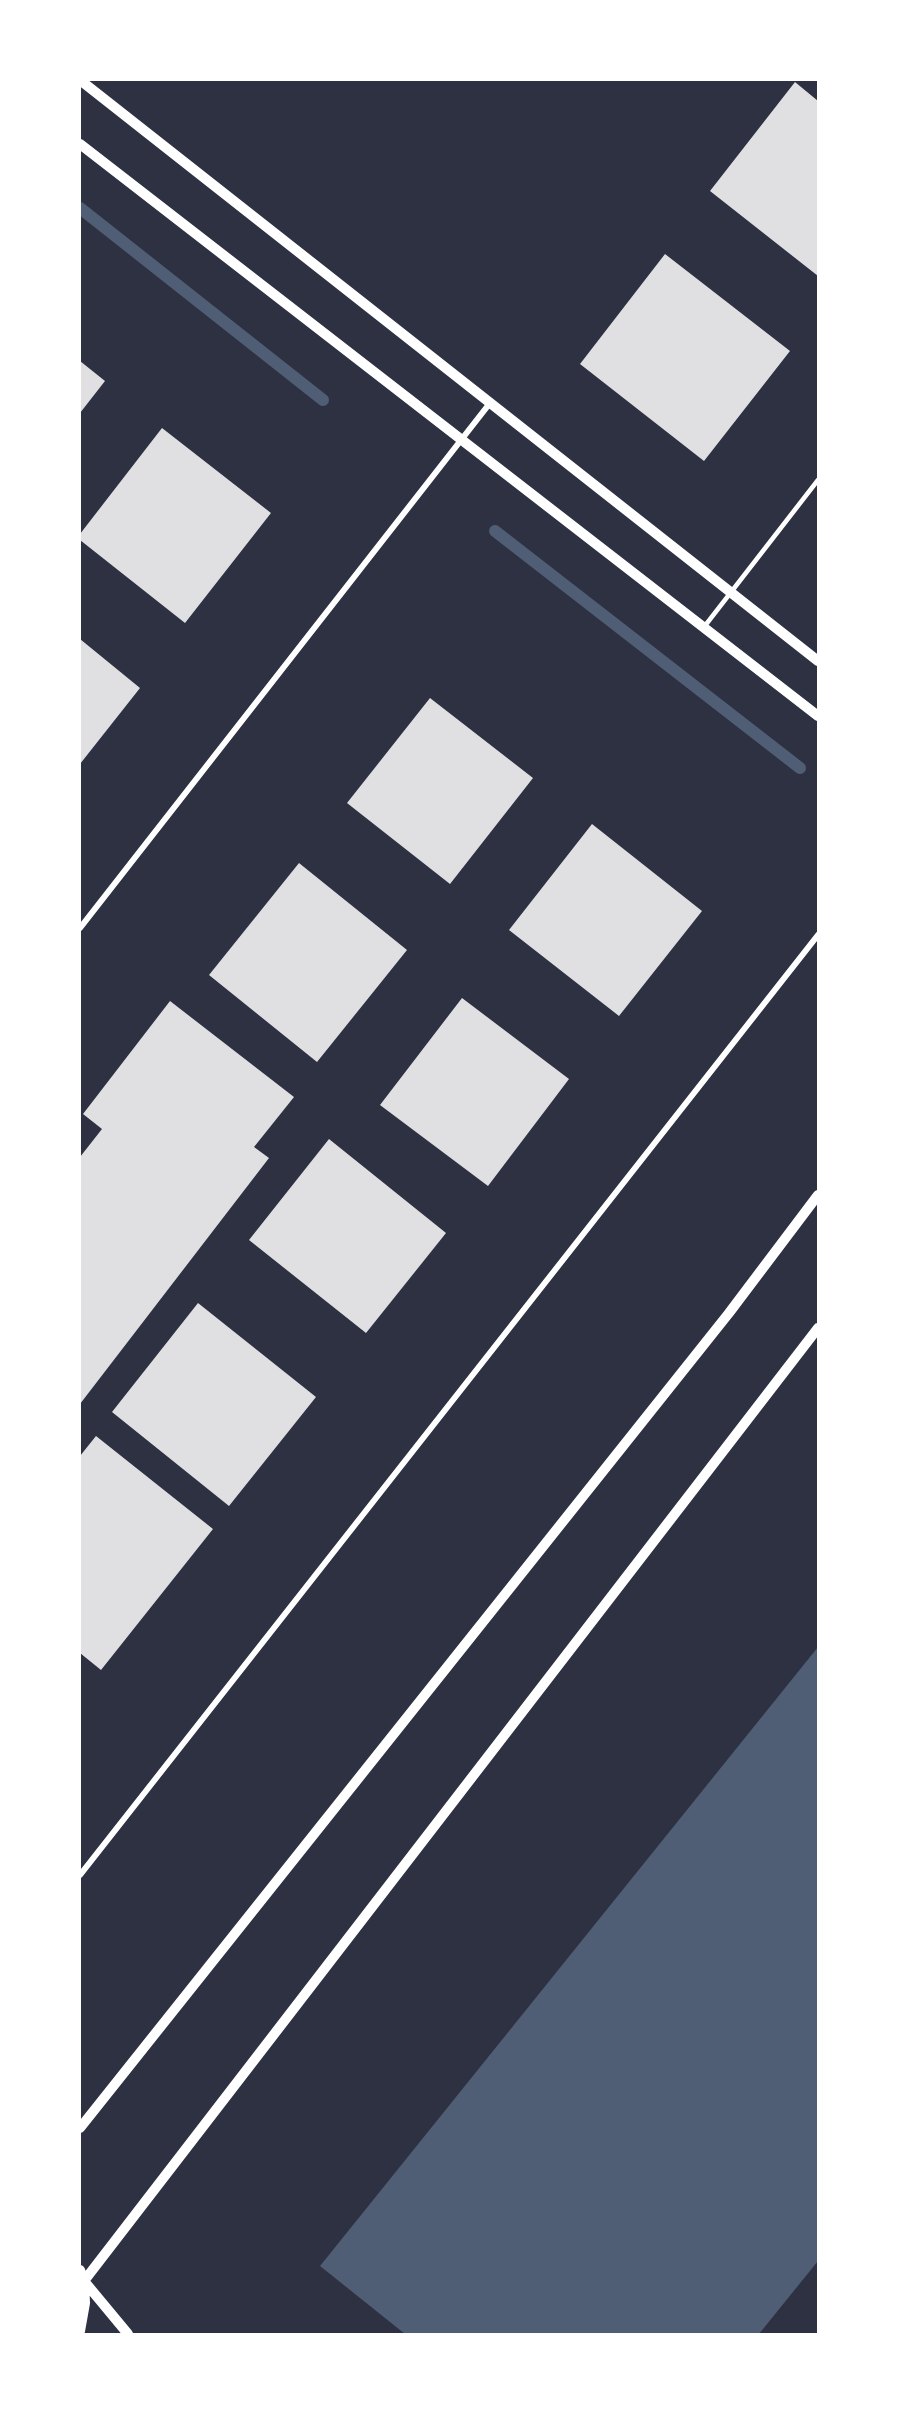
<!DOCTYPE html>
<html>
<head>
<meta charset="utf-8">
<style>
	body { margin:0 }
	#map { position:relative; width:898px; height:2414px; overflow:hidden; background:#2d3142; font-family:Roboto,sans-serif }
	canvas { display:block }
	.frame { position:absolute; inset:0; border:81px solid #fff; pointer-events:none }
</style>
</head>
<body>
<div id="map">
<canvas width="898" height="2414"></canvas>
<div class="frame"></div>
</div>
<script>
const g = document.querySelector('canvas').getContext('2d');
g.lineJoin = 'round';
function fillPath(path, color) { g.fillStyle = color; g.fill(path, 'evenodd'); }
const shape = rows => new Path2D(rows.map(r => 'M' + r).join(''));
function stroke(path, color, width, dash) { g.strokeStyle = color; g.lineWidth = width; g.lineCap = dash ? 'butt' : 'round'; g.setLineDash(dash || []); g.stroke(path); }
const water = shape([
	[818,1647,818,2261,759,2334,405,2334,320,2266]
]);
const stream = shape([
	[80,208,323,400],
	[495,531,800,768]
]);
const building = shape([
	[795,82,818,101,818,276,710,191],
	[665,254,790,351,704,461,580,364],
	[80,361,105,381,80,413],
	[162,428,271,513,185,623,80,540,80,534],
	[80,639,140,688,80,764],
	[430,698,533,778,450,884,347,803],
	[592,824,702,911,619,1016,509,930],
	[299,863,407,950,317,1062,209,975],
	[462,998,569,1079,488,1186,380,1105],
	[170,1001,294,1097,254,1147,269,1158,80,1404,80,1157,102,1129,83,1114],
	[329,1139,446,1233,366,1333,249,1240],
	[198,1303,316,1397,229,1506,112,1412],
	[96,1436,213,1529,101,1670,80,1653,80,1456]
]);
const service = shape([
	[704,627,818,480]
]);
const minor = shape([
	[80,928,490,403],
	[80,1875,818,935]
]);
const tertiary = shape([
	[80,80,818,661],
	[80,144,818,716],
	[80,2128,729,1313,818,1195],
	[80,2270,84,2281,85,2303,80,2331],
	[84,2281,818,1328],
	[84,2281,128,2334]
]);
fillPath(water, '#4f5d75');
stroke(stream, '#4f5d75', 12);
fillPath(building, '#e0e0e3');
stroke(service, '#fff', 4.5);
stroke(minor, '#fff', 6);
stroke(tertiary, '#fff', 10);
</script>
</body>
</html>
